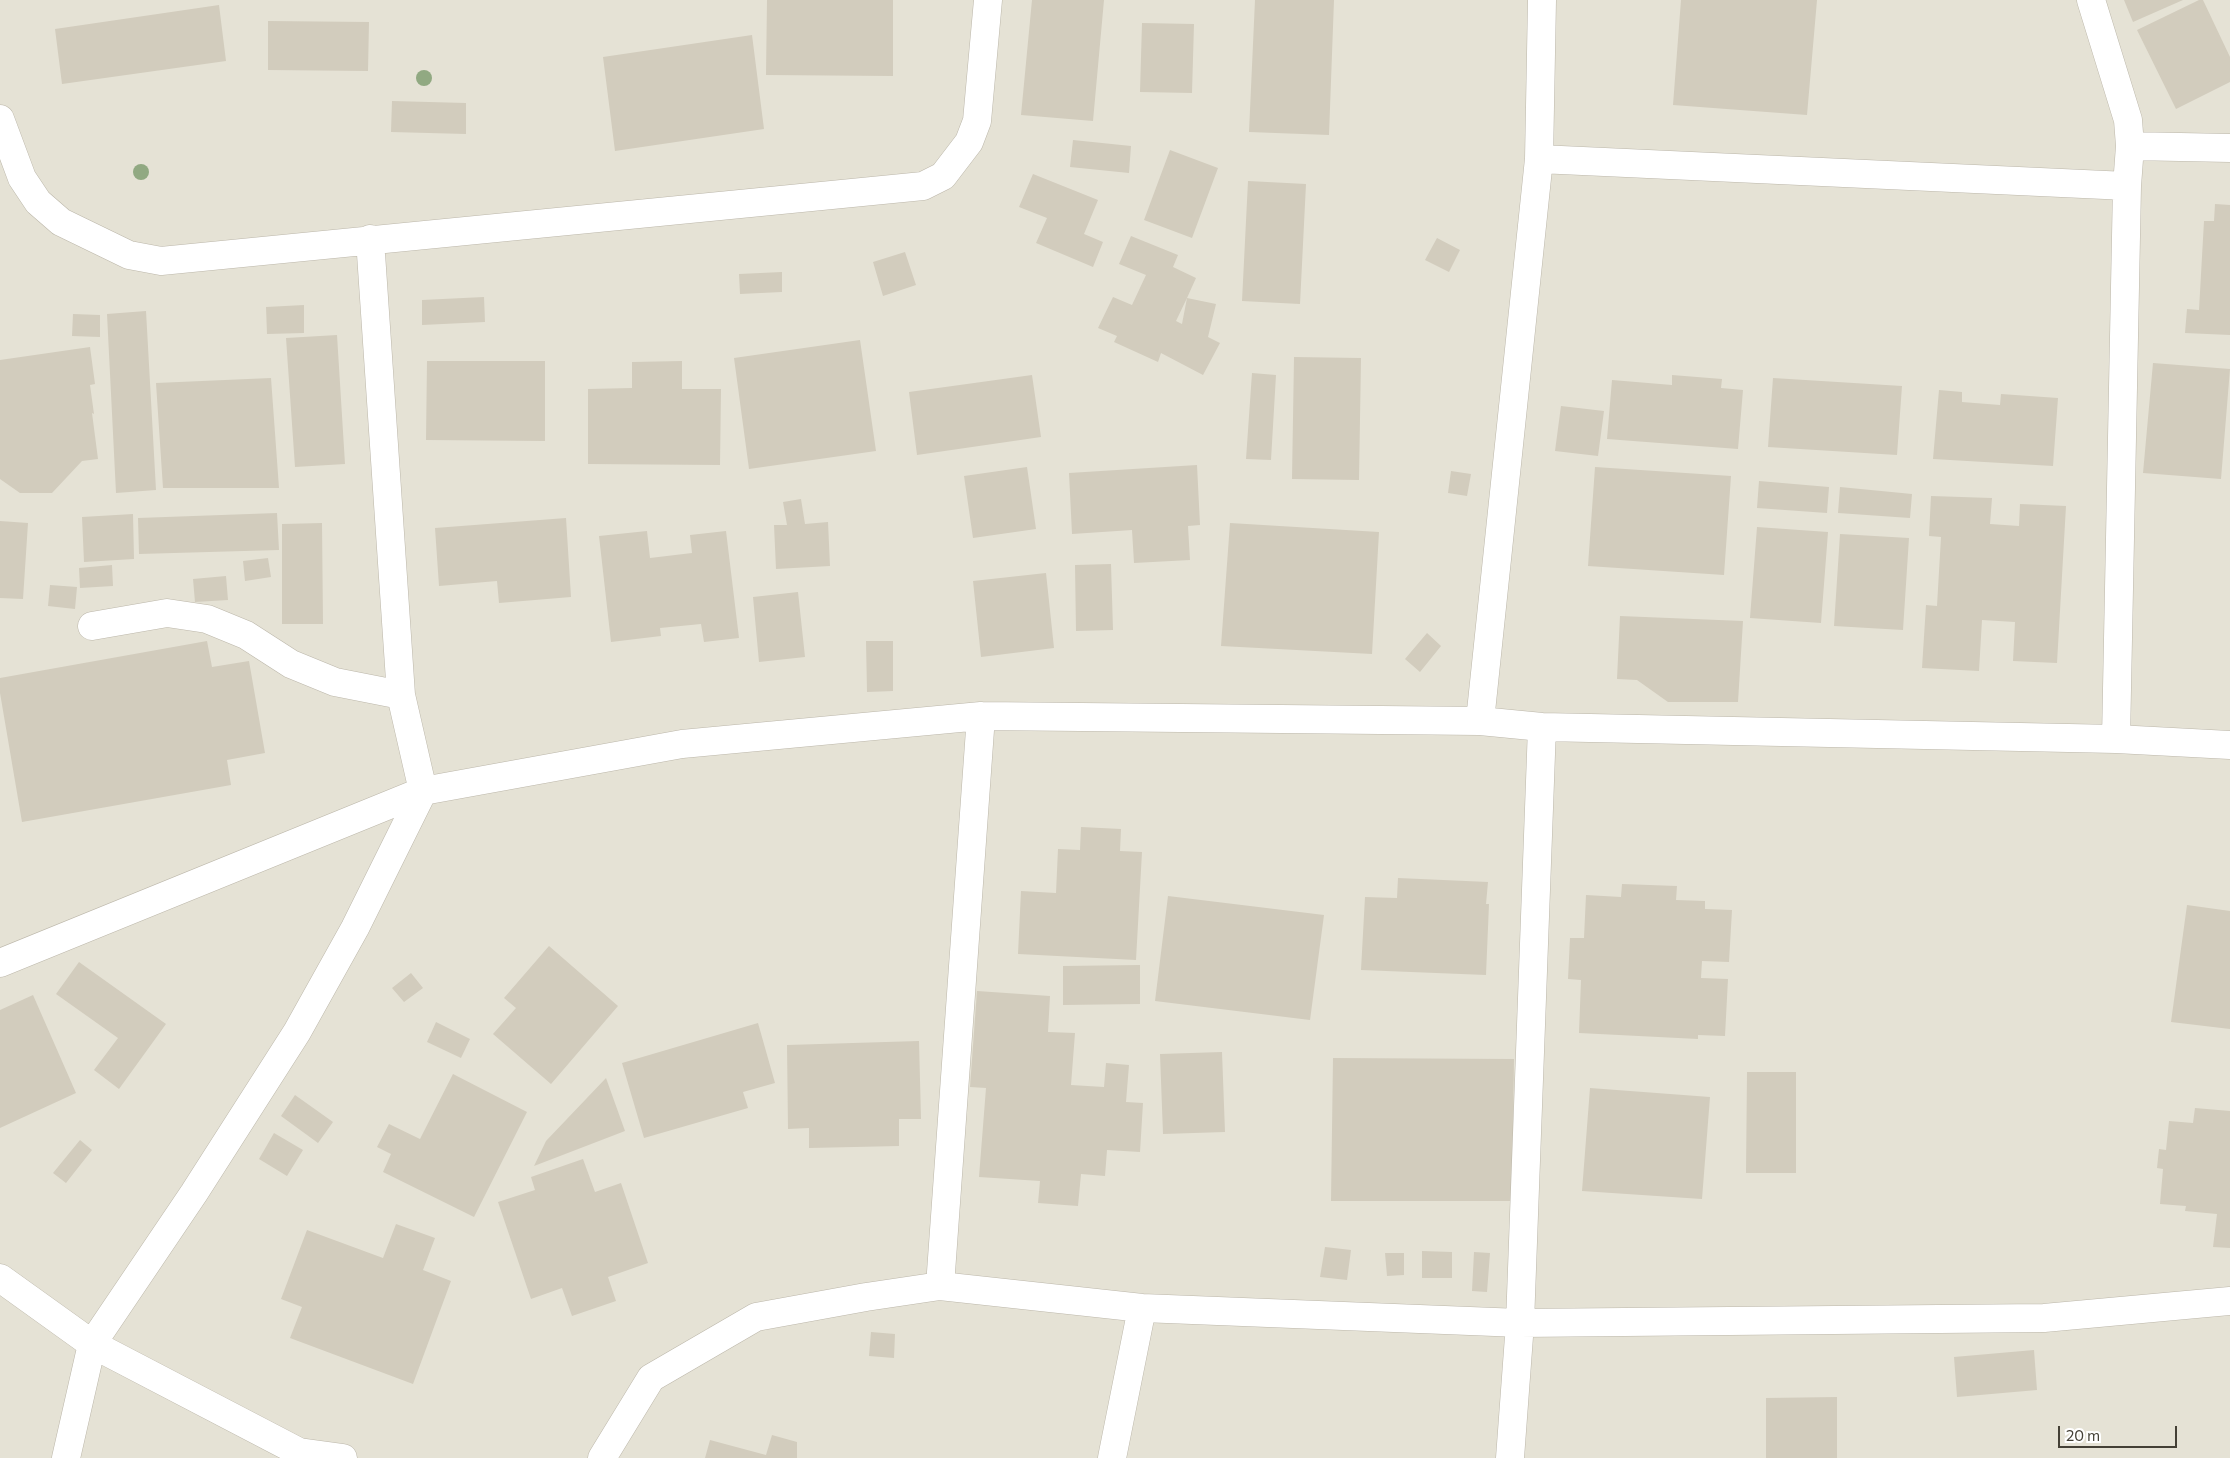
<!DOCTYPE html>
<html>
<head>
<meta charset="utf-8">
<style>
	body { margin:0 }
	#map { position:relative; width:2230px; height:1458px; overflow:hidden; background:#f2efe7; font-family:Commissioner,sans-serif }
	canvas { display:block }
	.scale { position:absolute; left:2058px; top:1426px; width:119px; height:22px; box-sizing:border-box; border:2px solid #444036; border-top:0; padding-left:6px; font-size:15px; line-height:18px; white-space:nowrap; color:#444036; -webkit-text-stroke:4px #fff; paint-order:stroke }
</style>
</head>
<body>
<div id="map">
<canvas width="2230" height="1458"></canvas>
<div class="scale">20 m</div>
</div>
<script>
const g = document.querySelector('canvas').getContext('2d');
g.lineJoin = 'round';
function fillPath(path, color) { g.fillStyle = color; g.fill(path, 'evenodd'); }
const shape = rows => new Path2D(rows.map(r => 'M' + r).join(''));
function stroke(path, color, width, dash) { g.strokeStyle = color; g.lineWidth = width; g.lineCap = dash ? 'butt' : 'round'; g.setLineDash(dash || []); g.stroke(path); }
const residential = shape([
	[0,0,2230,0,2230,1458,0,1458]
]);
const building = shape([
	[767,0,893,0,893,76,766,75],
	[1032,0,1104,0,1093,121,1021,115],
	[1255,0,1334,0,1329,135,1249,132],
	[1681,0,1817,0,1807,115,1673,105],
	[2124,0,2183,0,2133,22],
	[2199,0,2203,0,2230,57,2230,82,2176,109,2137,30],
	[219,5,226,61,62,84,55,29],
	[268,21,369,22,368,71,268,70],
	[1142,23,1194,24,1192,93,1140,92],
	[752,35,764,129,615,151,603,57],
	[392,101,466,103,466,134,391,132],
	[1073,140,1131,146,1129,173,1070,167],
	[1170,150,1218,168,1192,238,1144,220],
	[1033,174,1098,200,1084,234,1103,242,1093,267,1036,243,1047,218,1019,207],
	[1248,181,1306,184,1300,304,1242,301],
	[2215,204,2230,205,2230,335,2185,333,2187,309,2199,310,2204,221,2214,221],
	[1131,236,1178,255,1173,267,1196,278,1187,298,1216,304,1208,337,1220,343,1203,375,1161,353,1158,362,1114,342,1117,336,1098,328,1113,297,1132,305,1146,275,1119,264],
	[1187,298,1182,324,1176,321],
	[1437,238,1460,250,1449,272,1425,260],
	[905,252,916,285,883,296,873,262],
	[782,272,782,292,740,294,739,274],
	[484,297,485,322,422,325,422,300],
	[304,305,304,333,267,334,266,307],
	[146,311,156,490,116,493,107,314],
	[73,314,100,315,100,337,72,336],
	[337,335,345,464,295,467,286,338],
	[860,340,876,451,749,469,734,358],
	[90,347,95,384,90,385,94,414,92,413,98,459,82,461,52,493,20,493,0,479,0,360],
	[1294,357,1361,358,1359,480,1292,479],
	[427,361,545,361,545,441,426,440],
	[682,361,682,389,721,389,720,465,588,464,588,389,632,388,632,362],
	[2153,363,2230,369,2221,479,2143,473],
	[1252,373,1276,375,1271,460,1246,459],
	[1032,375,1041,437,917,455,909,392],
	[1672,375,1722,379,1721,388,1743,390,1738,449,1607,439,1612,380,1672,385],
	[271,378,279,488,163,488,156,383],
	[1773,378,1902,386,1897,455,1768,447],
	[1939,390,1962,392,1962,402,2000,405,2001,394,2058,398,2053,466,1933,459],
	[1561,406,1604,411,1598,456,1555,451],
	[1197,465,1200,525,1188,526,1190,560,1134,563,1132,530,1072,534,1069,473],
	[1027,467,1036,529,973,538,964,476],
	[1595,467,1731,476,1724,575,1588,566],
	[1451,471,1471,474,1467,496,1448,493],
	[1759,481,1829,487,1827,513,1757,508],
	[1840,487,1912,494,1910,518,1838,513],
	[1931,496,1992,498,1990,524,2019,526,2020,504,2066,506,2057,663,2013,661,2015,622,1982,620,1979,671,1922,668,1926,605,1937,606,1941,537,1929,536],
	[801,499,805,524,828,522,830,566,776,569,774,525,787,525,783,502],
	[277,513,279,550,139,554,138,518],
	[133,514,134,559,84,562,82,517],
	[566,518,571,597,499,603,497,581,439,586,435,528],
	[0,521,28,523,23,599,0,598],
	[322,523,323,624,282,624,282,524],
	[1230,523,1379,532,1372,654,1221,646],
	[1757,527,1828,532,1821,623,1750,618],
	[647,531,650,558,692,553,690,535,726,531,739,638,704,642,701,624,660,628,661,636,611,642,599,536],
	[1840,534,1909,538,1903,630,1834,626],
	[268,558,271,577,245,581,243,561],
	[1111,564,1113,630,1076,631,1075,565],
	[112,565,113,586,80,588,79,568],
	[1046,573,1054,648,981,657,973,581],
	[226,576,228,600,195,602,193,579],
	[50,585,77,587,75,609,48,606],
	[798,592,805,657,759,662,753,597],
	[1620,616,1743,621,1738,702,1668,702,1637,680,1617,679],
	[1427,633,1441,646,1420,672,1405,659],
	[207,641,212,667,249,661,265,753,227,760,231,785,22,822,0,693,0,678],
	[866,641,893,641,893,691,867,692],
	[1081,827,1121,829,1120,851,1142,852,1136,960,1018,954,1021,891,1056,893,1058,849,1080,850],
	[1398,878,1488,882,1486,904,1489,904,1486,975,1361,970,1365,897,1397,898],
	[1622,884,1677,886,1676,900,1705,901,1705,909,1732,910,1729,962,1702,961,1701,978,1728,979,1725,1036,1698,1035,1698,1039,1579,1033,1581,980,1568,979,1570,938,1584,938,1586,895,1621,897],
	[1168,896,1324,915,1310,1020,1155,1001],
	[2187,905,2230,911,2230,1029,2171,1022],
	[549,946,618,1006,551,1084,493,1034,516,1008,504,998],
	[79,962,166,1024,119,1089,94,1070,118,1038,56,994],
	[1140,965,1140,1004,1063,1005,1063,966],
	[411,973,423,988,404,1002,392,988],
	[977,991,1050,996,1048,1032,1075,1033,1071,1085,1104,1087,1106,1063,1129,1065,1126,1102,1143,1103,1140,1152,1107,1150,1105,1176,1081,1174,1078,1206,1038,1203,1040,1181,979,1177,986,1088,970,1087],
	[33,995,76,1093,0,1128,0,1010],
	[436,1022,470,1039,461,1058,427,1042],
	[758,1023,775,1083,743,1092,748,1108,644,1138,622,1063],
	[919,1041,921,1119,899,1119,899,1146,809,1148,809,1128,788,1129,787,1045],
	[1222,1052,1225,1132,1163,1134,1160,1054],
	[1333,1058,1514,1059,1512,1201,1331,1201],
	[1747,1072,1796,1072,1796,1173,1746,1173],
	[453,1074,527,1112,474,1217,383,1172,391,1154,377,1147,389,1124,420,1139],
	[606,1078,625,1131,534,1166,546,1141],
	[1590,1088,1710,1097,1702,1199,1582,1191],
	[295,1095,333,1122,318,1143,281,1116],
	[2195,1108,2230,1111,2230,1248,2213,1247,2217,1214,2185,1211,2186,1206,2160,1204,2163,1169,2157,1168,2159,1149,2166,1150,2169,1121,2193,1123],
	[274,1133,303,1150,287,1176,259,1159],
	[80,1140,92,1150,66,1183,53,1173],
	[583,1159,595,1192,621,1183,648,1263,608,1277,616,1301,572,1316,562,1288,531,1299,498,1202,535,1190,531,1177],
	[396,1224,435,1238,423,1270,451,1281,413,1384,290,1338,302,1307,281,1299,307,1230,383,1258],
	[1325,1247,1351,1250,1347,1280,1320,1277],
	[1422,1251,1452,1252,1452,1278,1422,1278],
	[1474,1252,1490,1253,1487,1292,1472,1291],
	[1385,1253,1404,1253,1404,1275,1387,1276],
	[871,1332,895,1334,894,1358,869,1356],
	[2034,1350,2037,1390,1957,1397,1954,1357],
	[1837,1397,1837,1458,1766,1458,1766,1398],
	[772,1435,797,1442,797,1458,705,1458,710,1440,766,1455]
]);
const minor = shape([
	[2091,0,2128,120,2130,146,2127,186,2116,739],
	[0,119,22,178,38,202,61,222,129,255,161,261,923,186,943,176,969,142,977,121,988,0],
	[2130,146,2230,148],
	[1539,159,2127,186],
	[92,626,167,613,207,619,246,635,291,664,335,682,401,695],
	[1480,721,1539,159,1542,0],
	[0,963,423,791,682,744,981,716,1480,721,1542,727,2116,739,2230,745],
	[0,1278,92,1344,299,1452,343,1458],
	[940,1286,981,716],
	[66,1458,92,1344,194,1193,297,1032,355,928,423,791,401,695,370,239],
	[602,1458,651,1378,756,1317,866,1297,940,1286,1142,1308,1520,1323,2044,1318,2230,1301],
	[1112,1458,1142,1308],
	[1510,1458,1520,1323,1542,727]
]);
const trees = [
	[424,78],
	[141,172]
];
fillPath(residential, '#e5e2d5');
fillPath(building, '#d2ccbd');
stroke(minor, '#bcb7aa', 29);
stroke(minor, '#fff', 28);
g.fillStyle = '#91a982';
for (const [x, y] of trees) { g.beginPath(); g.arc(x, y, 8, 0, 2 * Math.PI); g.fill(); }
</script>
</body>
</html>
